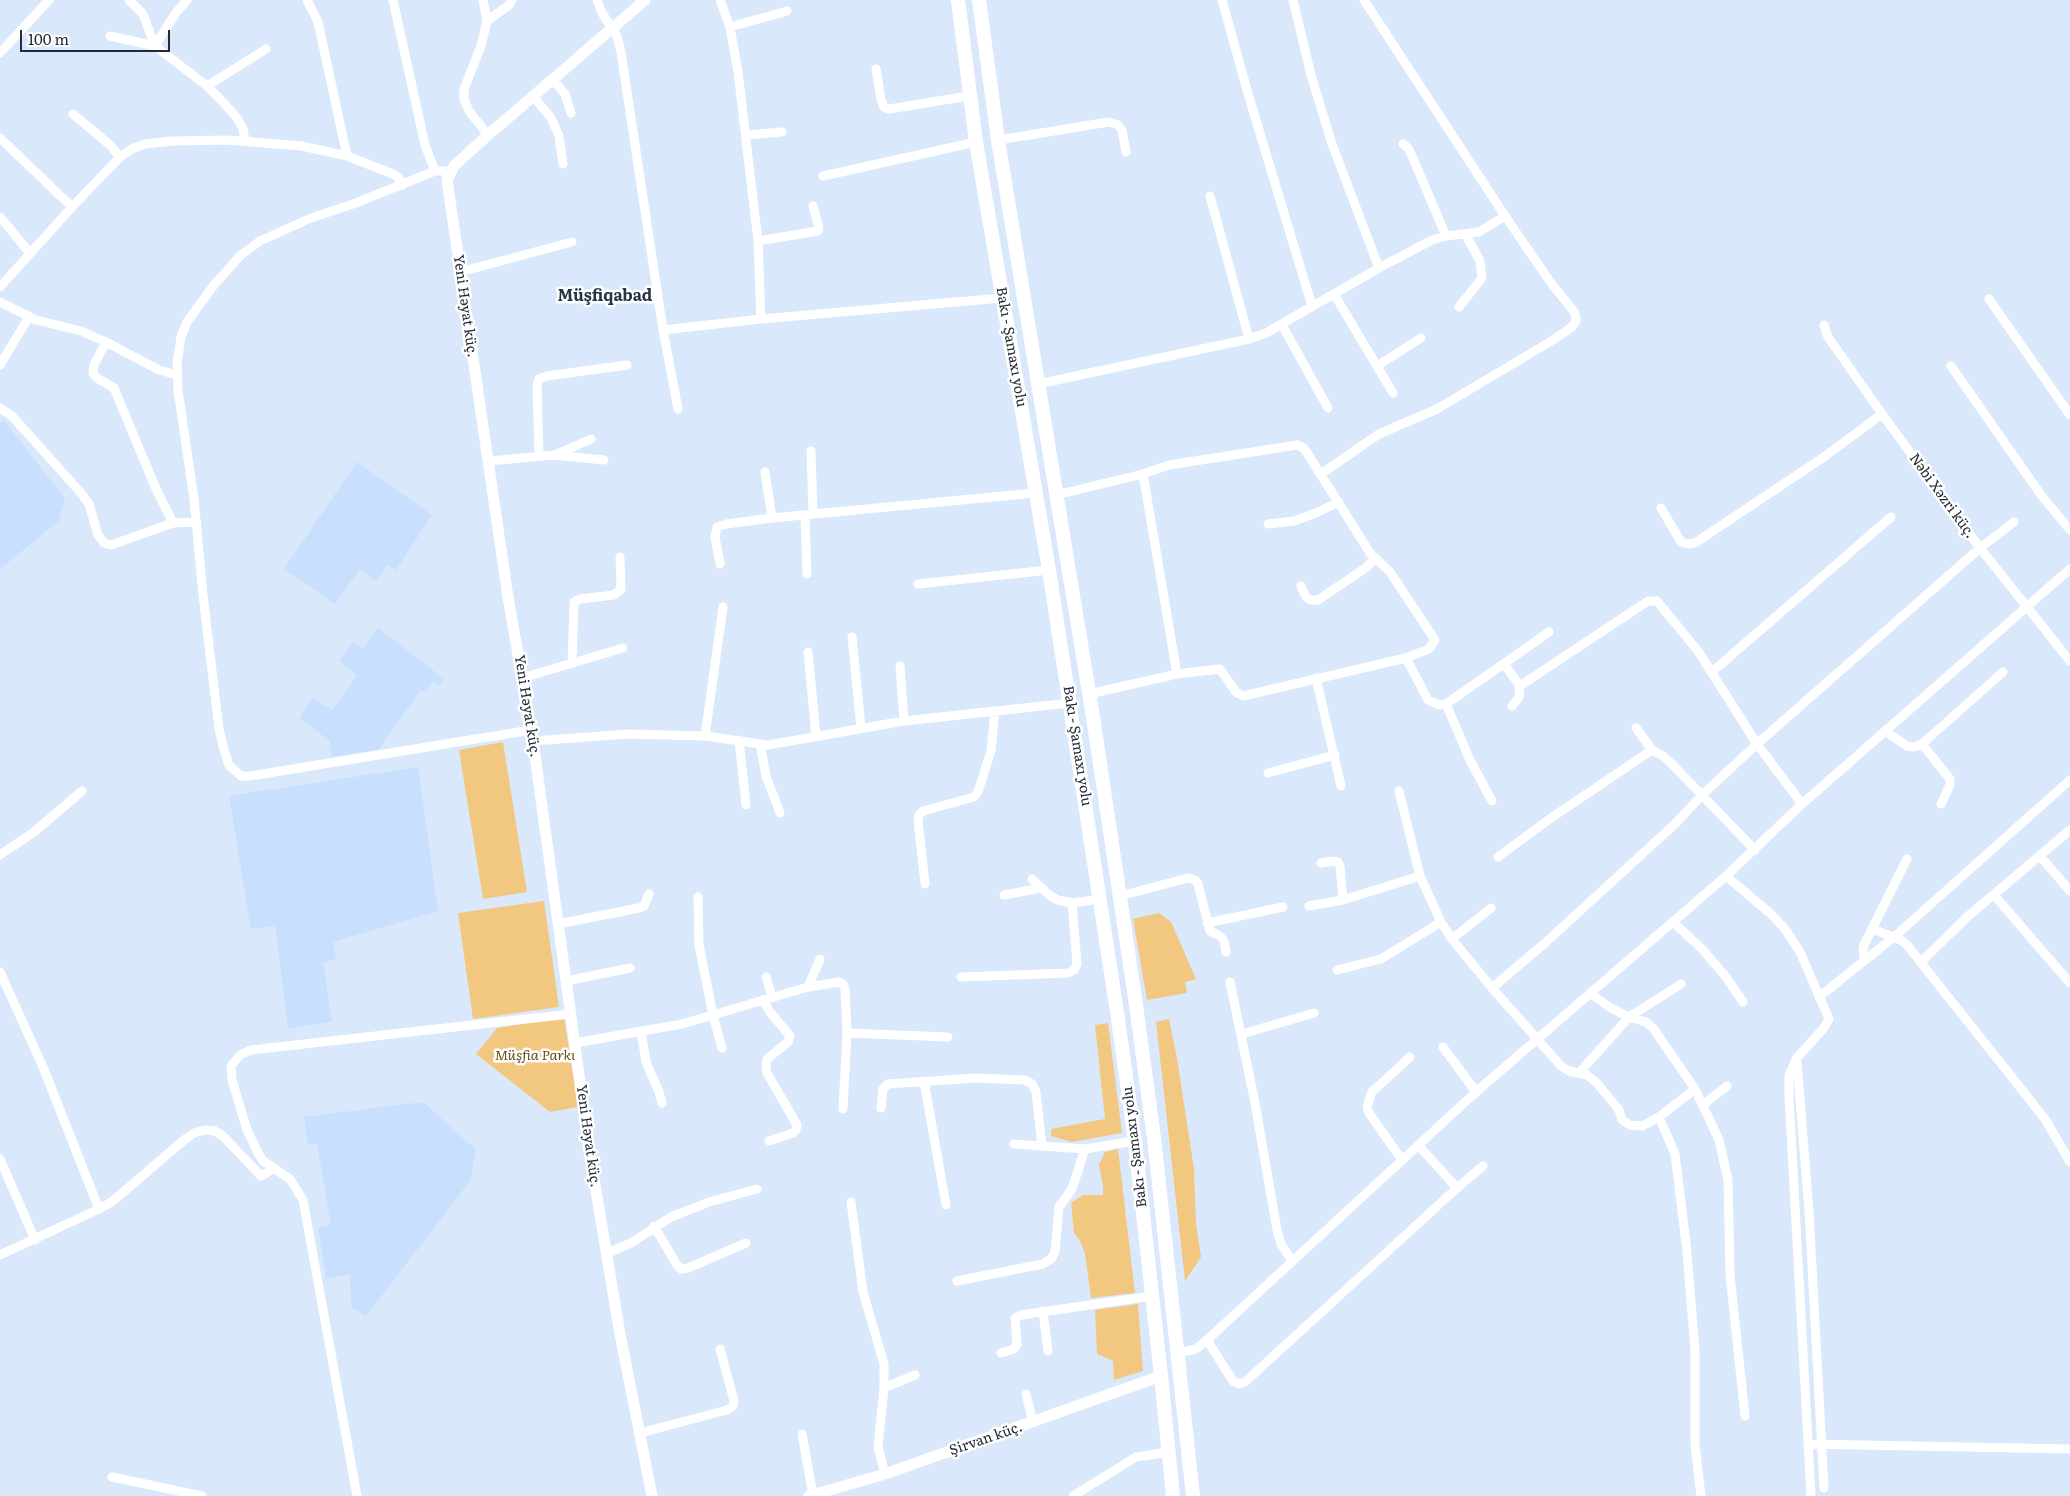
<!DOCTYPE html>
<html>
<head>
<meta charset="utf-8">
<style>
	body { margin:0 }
	#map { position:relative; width:2070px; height:1496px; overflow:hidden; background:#dae8fc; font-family:Literata,serif }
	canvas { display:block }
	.scale { position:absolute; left:20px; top:30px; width:150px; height:22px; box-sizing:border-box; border:2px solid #242b34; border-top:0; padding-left:6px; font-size:15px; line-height:18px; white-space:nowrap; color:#242b34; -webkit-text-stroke:4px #fff; paint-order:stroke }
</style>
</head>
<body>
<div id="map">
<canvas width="2070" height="1496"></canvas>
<div class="scale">100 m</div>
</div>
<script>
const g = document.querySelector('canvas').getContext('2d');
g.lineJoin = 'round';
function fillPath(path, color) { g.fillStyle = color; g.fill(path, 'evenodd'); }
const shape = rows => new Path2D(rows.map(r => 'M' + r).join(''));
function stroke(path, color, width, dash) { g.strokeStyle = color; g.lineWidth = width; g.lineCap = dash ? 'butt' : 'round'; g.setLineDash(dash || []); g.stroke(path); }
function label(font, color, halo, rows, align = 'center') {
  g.font = font + ' Literata,serif'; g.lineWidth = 5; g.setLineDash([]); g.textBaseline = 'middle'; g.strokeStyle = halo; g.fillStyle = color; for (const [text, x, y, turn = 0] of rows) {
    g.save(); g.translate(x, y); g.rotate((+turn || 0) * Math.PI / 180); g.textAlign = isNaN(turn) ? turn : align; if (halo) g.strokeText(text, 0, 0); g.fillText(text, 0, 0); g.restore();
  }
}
const built = shape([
	[4,420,65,499,59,521,0,569,0,423],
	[357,462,432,515,396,570,388,565,376,581,360,569,335,604,284,569],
	[378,628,444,679,439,685,434,681,425,692,421,690,379,749,331,757,330,741,299,718,313,698,332,710,357,675,339,661,353,642,363,649],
	[418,767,438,911,333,942,336,959,323,962,332,1022,288,1028,275,926,251,929,229,796],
	[423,1102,476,1150,470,1181,366,1316,351,1307,350,1274,326,1279,318,1227,331,1225,317,1144,308,1145,304,1117]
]);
const green = shape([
	[503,742,527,892,483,899,459,750],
	[544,901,559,1007,473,1019,458,913],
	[1159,913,1171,922,1196,979,1185,982,1187,993,1147,1000,1133,919],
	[564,1017,578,1107,550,1112,476,1054,497,1028],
	[1169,1019,1177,1058,1194,1169,1196,1224,1201,1257,1185,1281,1156,1022],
	[1108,1023,1122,1133,1072,1142,1051,1136,1051,1129,1105,1119,1095,1025],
	[1118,1149,1135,1293,1091,1298,1085,1253,1079,1239,1074,1233,1071,1203,1083,1195,1103,1195,1103,1186,1099,1165,1105,1152],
	[1138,1304,1143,1371,1114,1380,1113,1361,1097,1354,1095,1310]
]);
const minor = shape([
	[129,0,143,14,155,46,207,86,221,100,238,119,243,129,245,141],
	[307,0,318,22,347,156],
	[393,0,425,145,435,171],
	[483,0,487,21,481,46,464,89,464,100,469,111,488,135],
	[597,0,602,13,617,36,621,52,663,330,678,409],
	[720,0,730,27,738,72,758,241,761,319],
	[1222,0,1249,97,1312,306],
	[1293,0,1311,75,1332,144,1379,268],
	[487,21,509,5,512,0],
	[730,27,787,11],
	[110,36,155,46,175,14,187,0],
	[0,53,49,0],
	[876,69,881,100,884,107,889,109,969,96],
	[552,79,565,94,571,113],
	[207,86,266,49],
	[533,96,551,118,559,136,563,164],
	[73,114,110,145,120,157],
	[746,135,782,132],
	[0,138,72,207],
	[998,140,1109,122,1118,125,1122,130,1126,152],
	[1403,144,1408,148,1415,163,1446,236],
	[450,171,435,171,356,203,311,218,260,241,241,255,214,285,187,322,181,337,177,363,178,390,194,499,203,595,219,729,224,750,229,765,241,776,250,776,531,730],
	[823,176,976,142],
	[1210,196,1249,339],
	[0,217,30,253],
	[758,241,818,231,819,227,813,206],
	[460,272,572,242],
	[0,287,72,207,120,157,132,149,145,144,173,141,227,140,302,146,347,156,393,174,398,177,403,185],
	[1334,294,1393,393],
	[1989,299,2070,415],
	[0,302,36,320,81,331,106,342,159,370,177,375],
	[1459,307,1482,278,1480,261,1465,234],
	[1282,325,1328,408],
	[1824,325,1828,337,1882,414,1980,548,2070,661],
	[663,330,761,319,1002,298],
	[106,342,94,365,93,373,97,378,114,388,156,489,173,523],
	[0,365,29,317],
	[1377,366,1421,338],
	[1951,366,2041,495,2070,530],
	[1038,384,1249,339,1266,333,1379,268,1432,240,1446,236,1479,232,1505,216],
	[0,408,12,416,81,493,89,504,98,535,104,543,111,545,173,523,197,522],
	[811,451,813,514],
	[557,454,591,439],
	[539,456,537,385,539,379,547,376,627,365],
	[489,461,554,455,604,460],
	[765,472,772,518],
	[1143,474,1177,674],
	[1321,474,1379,434,1437,409,1553,340,1572,327,1576,321,1575,313,1551,283,1505,216,1364,0],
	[1056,495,1143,474,1169,465,1297,445,1304,448,1370,553,1390,572,1435,640,1429,649,1406,658,1243,696,1236,692,1220,669,1177,674,1089,694],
	[1661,508,1681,542,1688,544,1695,543,1824,457,1882,414],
	[805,515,807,574],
	[1268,524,1294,521,1316,513,1339,502],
	[720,564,715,537,717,527,726,524,772,518,1035,493],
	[918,584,1049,570],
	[1301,586,1306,597,1310,600,1318,600,1367,567,1375,558],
	[852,637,861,728],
	[808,652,816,736],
	[1406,658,1428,700,1439,705,1446,704,1549,632],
	[572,663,574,602,580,599,614,595,621,589,620,557],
	[1504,664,1520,686,1648,601,1657,601,1698,651,1757,744,1802,804],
	[900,666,904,721],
	[1712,672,1891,517],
	[522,678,623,648],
	[1316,678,1341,786],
	[1446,704,1470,760,1492,801],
	[1512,706,1519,697,1520,686],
	[1636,728,1652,750,1663,756,1672,764,1755,850],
	[1885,731,1907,746,1914,747,1922,744,2003,672],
	[705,736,723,607],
	[739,740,746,805],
	[533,741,628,734,705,736,768,745,904,721,1070,703],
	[760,744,766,776,780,813],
	[1922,744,1950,779,1950,785,1941,804],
	[1268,773,1335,755],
	[1399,791,1420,876,1441,922,1452,939,1492,988,1561,1066,1569,1071,1587,1075,1597,1083,1619,1110,1622,1120,1630,1125,1642,1126,1659,1117,1695,1089],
	[0,855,34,832,82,791],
	[2040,856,2070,891],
	[1498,857,1551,818,1652,750],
	[1321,863,1334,861,1338,862,1340,866,1343,900],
	[1726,876,1771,914,1785,929,1800,952,1829,1019,1823,1029,1796,1059,1789,1076,1789,1096,1811,1496],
	[1032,879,1049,895,1058,900,1072,903],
	[925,884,918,821,919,815,923,811,974,797,978,792,991,751,995,711],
	[1004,895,1041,888],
	[1994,895,2070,983],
	[1120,896,1188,878,1195,880,1198,884,1210,931,1220,936,1224,941,1226,952],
	[698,897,699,945,713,1015,722,1048],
	[1309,906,1343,900,1420,876],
	[1673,922,1703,950,1726,977,1743,1002],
	[1207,923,1283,907],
	[558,924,639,908,644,906,649,894],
	[1872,929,1901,940,1907,945,2045,1119,2070,1162],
	[1452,939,1491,908],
	[1865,960,1863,951,1864,945,1907,859],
	[1921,962,1966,918,2070,830],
	[1337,970,1381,959,1441,922],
	[0,972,43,1067,99,1209],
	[766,977,772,996],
	[961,977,1068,973,1074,970,1077,964,1072,903,1101,899],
	[566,981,630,968],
	[1230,982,1255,1103,1277,1230,1281,1244,1292,1261],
	[808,987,839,982,843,984,845,989,847,1033,843,1109],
	[1492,988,1544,944,1676,823,1702,795,1757,744,1980,548,2014,522],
	[1590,993,1609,1007,1629,1017,1646,1022,1653,1028,1695,1089,1719,1140,1728,1180,1730,1275,1745,1416],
	[1819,997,1894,937,2070,780],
	[763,1000,770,1012,790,1036,788,1042,767,1059,766,1066,767,1073,797,1125,796,1130,793,1133,769,1141],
	[641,1031,646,1062,659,1092,662,1103],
	[847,1033,948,1037],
	[1242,1034,1314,1013],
	[575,1043,682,1024,808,987,820,959],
	[1443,1047,1476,1092],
	[1797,1062,1809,1212,1824,1488],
	[1579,1073,1629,1017,1681,984],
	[924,1081,946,1205],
	[1704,1104,1727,1086],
	[881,1108,883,1089,888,1084,975,1078,1025,1080,1032,1084,1036,1092,1042,1145],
	[1659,1117,1675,1154,1687,1252,1695,1351,1695,1444,1701,1496],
	[1014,1144,1085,1149,1135,1141],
	[1418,1145,1457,1188],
	[0,1159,35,1240],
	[1402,1160,1369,1113,1367,1107,1372,1092,1410,1057],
	[851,1202,863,1292,884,1364,884,1388,878,1447,885,1474],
	[654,1226,677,1265,681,1269,688,1268,746,1243],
	[608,1253,631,1243,671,1217,709,1202,757,1189],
	[0,1255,99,1209,113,1201,184,1140,194,1133,205,1130,215,1131,223,1136,261,1176,273,1169],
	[957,1281,1043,1264,1052,1258,1055,1252,1059,1207,1072,1189,1085,1149],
	[1043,1311,1048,1351],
	[1207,1340,1233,1381,1239,1384,1245,1382,1457,1188,1483,1166],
	[1001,1353,1014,1349,1017,1344,1015,1318,1021,1315,1152,1296],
	[1178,1353,1196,1349,1207,1340,1476,1092,1726,876,1802,804,2070,569],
	[884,1388,915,1375],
	[1026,1394,1033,1422],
	[640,1433,727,1410,733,1406,734,1401,720,1349],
	[802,1434,813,1495],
	[1808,1444,2070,1449],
	[112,1477,202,1496],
	[357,1496,303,1200,290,1179,263,1161,258,1153,247,1130,232,1080,231,1066,240,1055,251,1050,570,1014],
	[1073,1496,1136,1457,1169,1452]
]);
const tertiary = shape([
	[645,0,488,135,454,166,447,180,508,597,533,741,590,1155,620,1334,652,1496],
	[809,1496,885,1474,1161,1376]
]);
const trunk = shape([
	[958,0,976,142,1049,570,1117,1012,1135,1141,1161,1376,1173,1496],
	[979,0,998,140,1093,717,1135,998,1154,1138,1193,1496]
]);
const streetNames = [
	["Yeni Həyat küç.",465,306,82],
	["Bakı - Şamaxı yolu",1011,347,80],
	["Nəbi Xəzri küç.",1942,496,54],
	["Yeni Həyat küç.",527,706,81],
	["Bakı - Şamaxı yolu",1077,746,81],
	["Yeni Həyat küç.",588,1136,82],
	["Bakı - Şamaxı yolu",1135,1147,-97],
	["Şirvan küç.",986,1439,-19]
];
const parkNames = [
	["Müşfia Parkı",535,1056]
];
const quarterNames = [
	["Müşfiqabad",605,296]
];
fillPath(built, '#c8dffd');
fillPath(green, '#f2c880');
stroke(minor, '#fff', 9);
stroke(tertiary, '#fff', 11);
stroke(trunk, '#fff', 14);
label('14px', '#242b34', '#fff', streetNames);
label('italic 14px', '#6b4f18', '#fff', parkNames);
label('bold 16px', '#263446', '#fff', quarterNames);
</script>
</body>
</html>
